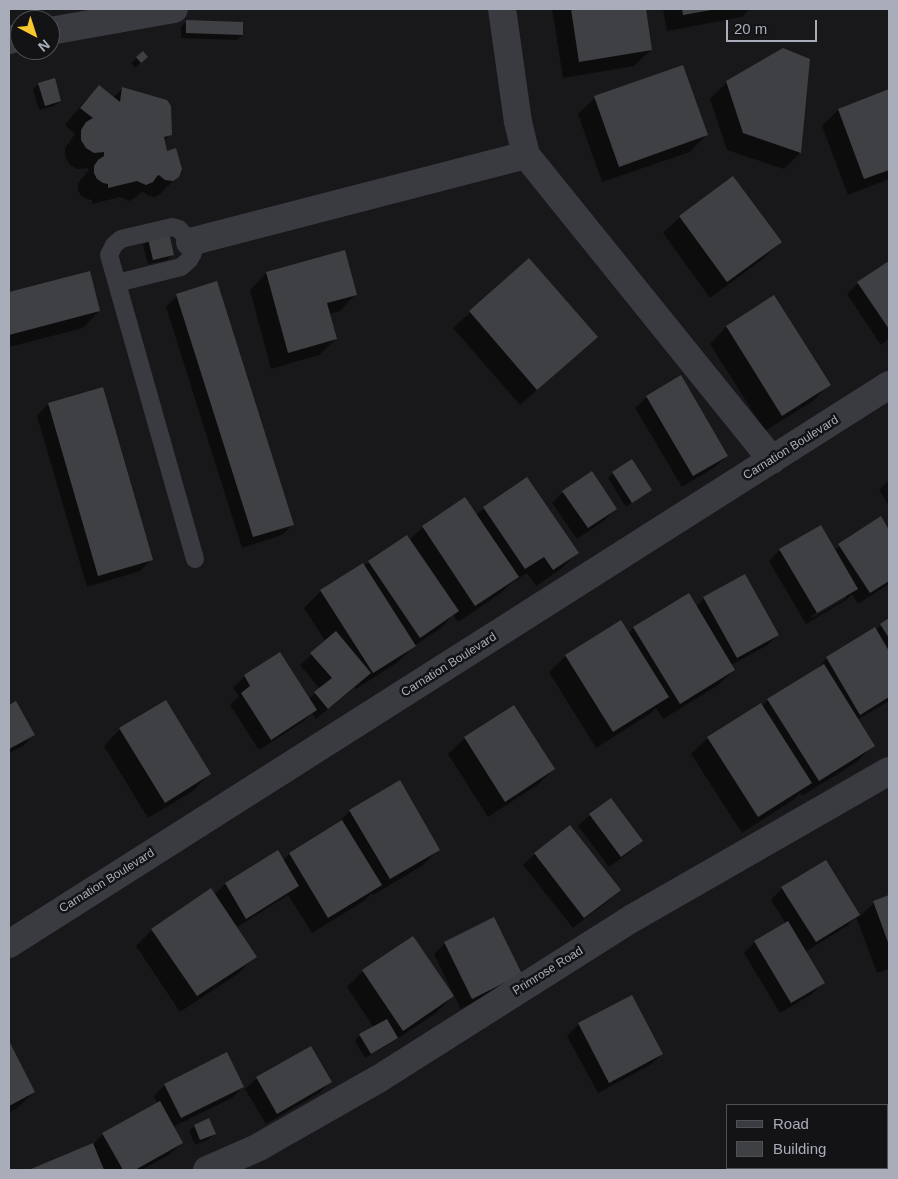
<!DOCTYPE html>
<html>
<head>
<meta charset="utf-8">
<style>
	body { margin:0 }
	#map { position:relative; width:898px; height:1179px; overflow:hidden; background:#18181a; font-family:Arial,sans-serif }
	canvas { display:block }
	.frame { position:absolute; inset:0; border:10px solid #a9adba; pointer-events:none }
	.legend { position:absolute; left:726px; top:1104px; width:162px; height:65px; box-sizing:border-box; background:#131315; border:1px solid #4f5157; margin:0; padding:6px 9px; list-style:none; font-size:15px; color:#a9adba }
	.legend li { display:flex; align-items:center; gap:10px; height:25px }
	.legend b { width:25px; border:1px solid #4f5157 }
	.north { position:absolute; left:10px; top:10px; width:50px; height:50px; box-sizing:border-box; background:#131315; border:1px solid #4f5157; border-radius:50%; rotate:140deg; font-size:14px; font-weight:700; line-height:20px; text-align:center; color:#a9adba }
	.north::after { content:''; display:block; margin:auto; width:18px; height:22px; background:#fbc72e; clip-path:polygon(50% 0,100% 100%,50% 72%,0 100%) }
	.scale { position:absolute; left:726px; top:20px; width:91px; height:22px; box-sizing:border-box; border:2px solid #a9adba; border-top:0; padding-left:6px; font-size:15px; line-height:18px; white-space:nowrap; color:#a9adba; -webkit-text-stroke:4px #131315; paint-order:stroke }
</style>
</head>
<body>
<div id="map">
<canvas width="898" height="1179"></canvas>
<div class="frame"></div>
<ul class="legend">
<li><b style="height:6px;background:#3a3b41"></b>Road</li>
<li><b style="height:14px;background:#3f4044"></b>Building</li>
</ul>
<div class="north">N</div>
<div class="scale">20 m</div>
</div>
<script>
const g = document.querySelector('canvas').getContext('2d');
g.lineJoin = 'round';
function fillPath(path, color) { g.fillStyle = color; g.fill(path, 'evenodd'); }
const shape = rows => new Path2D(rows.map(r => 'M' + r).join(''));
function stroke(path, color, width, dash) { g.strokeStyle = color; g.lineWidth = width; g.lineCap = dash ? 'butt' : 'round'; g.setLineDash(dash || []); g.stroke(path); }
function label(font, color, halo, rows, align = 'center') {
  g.font = font + ' Arial,sans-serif'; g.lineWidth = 5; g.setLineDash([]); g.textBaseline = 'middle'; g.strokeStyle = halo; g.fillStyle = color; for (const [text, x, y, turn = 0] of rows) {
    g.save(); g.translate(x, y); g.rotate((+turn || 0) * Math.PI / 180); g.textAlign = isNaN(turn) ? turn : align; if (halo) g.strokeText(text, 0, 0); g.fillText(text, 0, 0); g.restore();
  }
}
const shadow = shape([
	[552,9,644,9,651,50,634,66,563,78],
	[663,9,750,9,742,17,667,31],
	[187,21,242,35,237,40,181,38,181,27],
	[143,53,147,57,135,68,131,63],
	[727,82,800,153,784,169,727,150,710,99],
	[39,84,60,101,54,106,39,110,33,89],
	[99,87,113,98,122,89,170,134,163,141,166,152,178,176,161,193,155,197,149,196,142,191,135,198,129,201,120,197,92,204,92,200,87,199,81,196,78,190,78,183,88,171,88,168,77,169,69,164,65,156,65,148,75,134,65,125,83,103],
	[889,90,889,179,848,195,822,126,838,110],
	[595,98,706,135,690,152,602,182,578,114],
	[732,178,780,242,764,258,710,298,663,233,680,217],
	[149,240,172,254,167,260,148,264,143,245],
	[529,260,596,337,520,405,453,328],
	[889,262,889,339,881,345,847,294,858,283],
	[90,273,99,311,83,328,9,347,9,294],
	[266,273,356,294,340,311,329,314,336,339,319,355,271,369,250,290],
	[177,296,293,524,282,535,242,548,166,307],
	[774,297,829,384,813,401,765,431,710,344,726,327],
	[102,389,151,560,140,571,87,587,37,416,48,404],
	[647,397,727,456,715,467,682,487,635,408],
	[613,473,650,490,626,507,608,478],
	[889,480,889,506,879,490],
	[563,492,616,508,605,520,577,539,552,503],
	[465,498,476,515,484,508,577,553,561,569,536,586,527,573,510,584,501,593,458,622,453,615,441,628,414,646,398,662,356,689,355,687,316,719,312,713,304,721,259,750,230,705,239,696,233,688,245,676,279,654,309,699,320,689,300,665,326,642,304,608,321,591,363,564,364,566,407,536,409,540,423,527],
	[880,518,889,532,889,584,858,604,852,594,846,600,806,624,769,561,780,550,834,550],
	[846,595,846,598,812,618,811,616],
	[689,595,696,607,704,598,778,635,766,646,731,665,734,670,717,686,663,719,656,708,651,713,596,748,549,672,566,656,628,634,634,628],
	[889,620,889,701,857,720,873,745,857,762,802,796,800,793,793,800,742,833,691,754,708,738,762,706,768,700,816,670,827,658,875,630],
	[16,702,34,734,23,746,9,753,9,706],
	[514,706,554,769,537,785,488,817,448,754,465,738],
	[120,729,209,774,193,791,148,818,104,746],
	[611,800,641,841,630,852,609,867,578,826,590,815],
	[350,811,439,849,422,866,373,895,372,893,364,901,312,933,288,895,236,928,255,956,239,973,180,1012,136,946,152,930,214,895,225,884,277,852,283,861,289,854,334,827],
	[570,826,619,889,608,901,573,928,523,865,535,854],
	[825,862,859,917,874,903,889,897,889,969,877,973,856,917,847,926,805,952,823,983,812,994,780,1013,744,953,755,942,786,924,771,900,782,888],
	[445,943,509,985,460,1009,454,995,436,1013,391,1043,365,1058,355,1041,360,1035,374,1028,347,987,363,971,452,995,453,994,434,954],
	[631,996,662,1054,650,1065,598,1093,567,1036,579,1024],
	[9,1044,34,1092,17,1108,9,1113],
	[310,1047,330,1082,319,1093,266,1124,245,1089,257,1078],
	[165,1085,243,1087,232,1098,173,1127,182,1143,170,1154,142,1170,105,1170,102,1164,100,1165,103,1170,32,1170,93,1144,103,1134,158,1104,154,1096],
	[195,1126,214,1134,209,1139,195,1145,189,1131]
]);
const building = shape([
	[571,9,646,9,652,50,579,62],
	[682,9,711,9,711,10,683,15],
	[186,20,243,22,243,35,186,33],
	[783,48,810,59,801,153,743,133,726,81],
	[143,51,148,57,141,63,136,57],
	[683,65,708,135,619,167,594,96],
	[55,78,61,101,45,106,38,83],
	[99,85,120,102,122,87,167,100,171,106,172,135,164,137,167,151,176,148,182,169,179,177,173,181,165,180,159,175,157,176,153,182,146,185,137,181,108,188,108,184,103,183,97,179,94,173,94,166,98,160,104,156,104,152,94,153,86,148,81,140,81,130,86,122,93,118,80,108],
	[889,89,889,170,864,179,838,109],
	[733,176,782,242,727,282,679,216],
	[169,233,174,255,153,260,148,239],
	[345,250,357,295,327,303,337,339,288,353,266,272],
	[529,258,598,337,537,390,469,311],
	[889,261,889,329,857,282],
	[90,271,100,311,9,335,9,292],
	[217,281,294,525,253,537,176,294],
	[774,295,831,385,782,416,726,326],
	[681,375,728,456,693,476,646,396],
	[103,387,153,560,98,576,48,403],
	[632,459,652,490,632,503,612,472],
	[592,471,617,509,588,528,562,491],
	[527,477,579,553,553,570,544,557,525,569,483,507],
	[465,497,519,577,475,606,422,526],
	[881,516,889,530,889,581,870,593,838,544],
	[821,525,858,589,817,613,779,549],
	[407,535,459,611,420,638,368,561],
	[363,563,416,646,373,673,320,590],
	[745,574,779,635,737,658,703,597],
	[689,593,735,670,680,704,633,627],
	[889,618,889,638,880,624],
	[621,620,669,697,613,732,565,655],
	[875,627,889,651,889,697,860,715,826,657],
	[336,631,371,673,328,709,314,692,332,678,310,653],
	[280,652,317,710,271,740,241,693,250,686,244,675],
	[824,664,875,746,819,781,767,699],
	[166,700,211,774,165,803,119,728],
	[16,701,35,735,9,749,9,705],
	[761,703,812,783,758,817,707,737],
	[514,705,555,769,505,802,464,737],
	[400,780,440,850,390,879,349,810],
	[611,798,643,841,621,857,589,814],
	[342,820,382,885,328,918,289,853],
	[570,825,621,890,584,918,534,853],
	[278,850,299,886,246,919,225,883],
	[826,860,860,915,816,942,781,887],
	[211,888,257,957,197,996,151,929],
	[889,895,889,945,873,901],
	[494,917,522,974,472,999,444,942],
	[788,921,825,983,791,1003,754,941],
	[413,936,454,996,403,1031,362,970],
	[632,995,663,1054,609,1083,578,1023],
	[387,1019,398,1038,371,1054,359,1034],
	[9,1041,35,1092,9,1106],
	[311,1046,332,1082,277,1114,256,1077],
	[227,1052,244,1087,181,1118,164,1084],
	[160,1101,183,1143,135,1170,123,1170,102,1133],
	[209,1118,216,1134,200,1140,194,1125],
	[93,1143,104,1170,32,1170,31,1169]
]);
const lane = shape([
	[117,283,181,267,189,260,193,253,190,242,179,229,172,227,121,239,114,245,109,255,195,559]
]);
const street = shape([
	[502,9,518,122,526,155,772,460],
	[50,31,174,9],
	[9,40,20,37],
	[190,242,526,155],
	[9,944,889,385],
	[887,1129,889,1127],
	[207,1170,257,1148,380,1078,631,919,889,771],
	[837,1170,840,1168]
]);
const streetNames = [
	["Carnation Boulevard",791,448,-32],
	["Carnation Boulevard",449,665,-32],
	["Carnation Boulevard",107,881,-32],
	["Primrose Road",548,971,-32]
];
fillPath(shadow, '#0007');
fillPath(building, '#3f4044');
stroke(lane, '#3a3b41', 18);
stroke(street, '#3a3b41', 28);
label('12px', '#a9adba', '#131315', streetNames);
</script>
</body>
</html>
